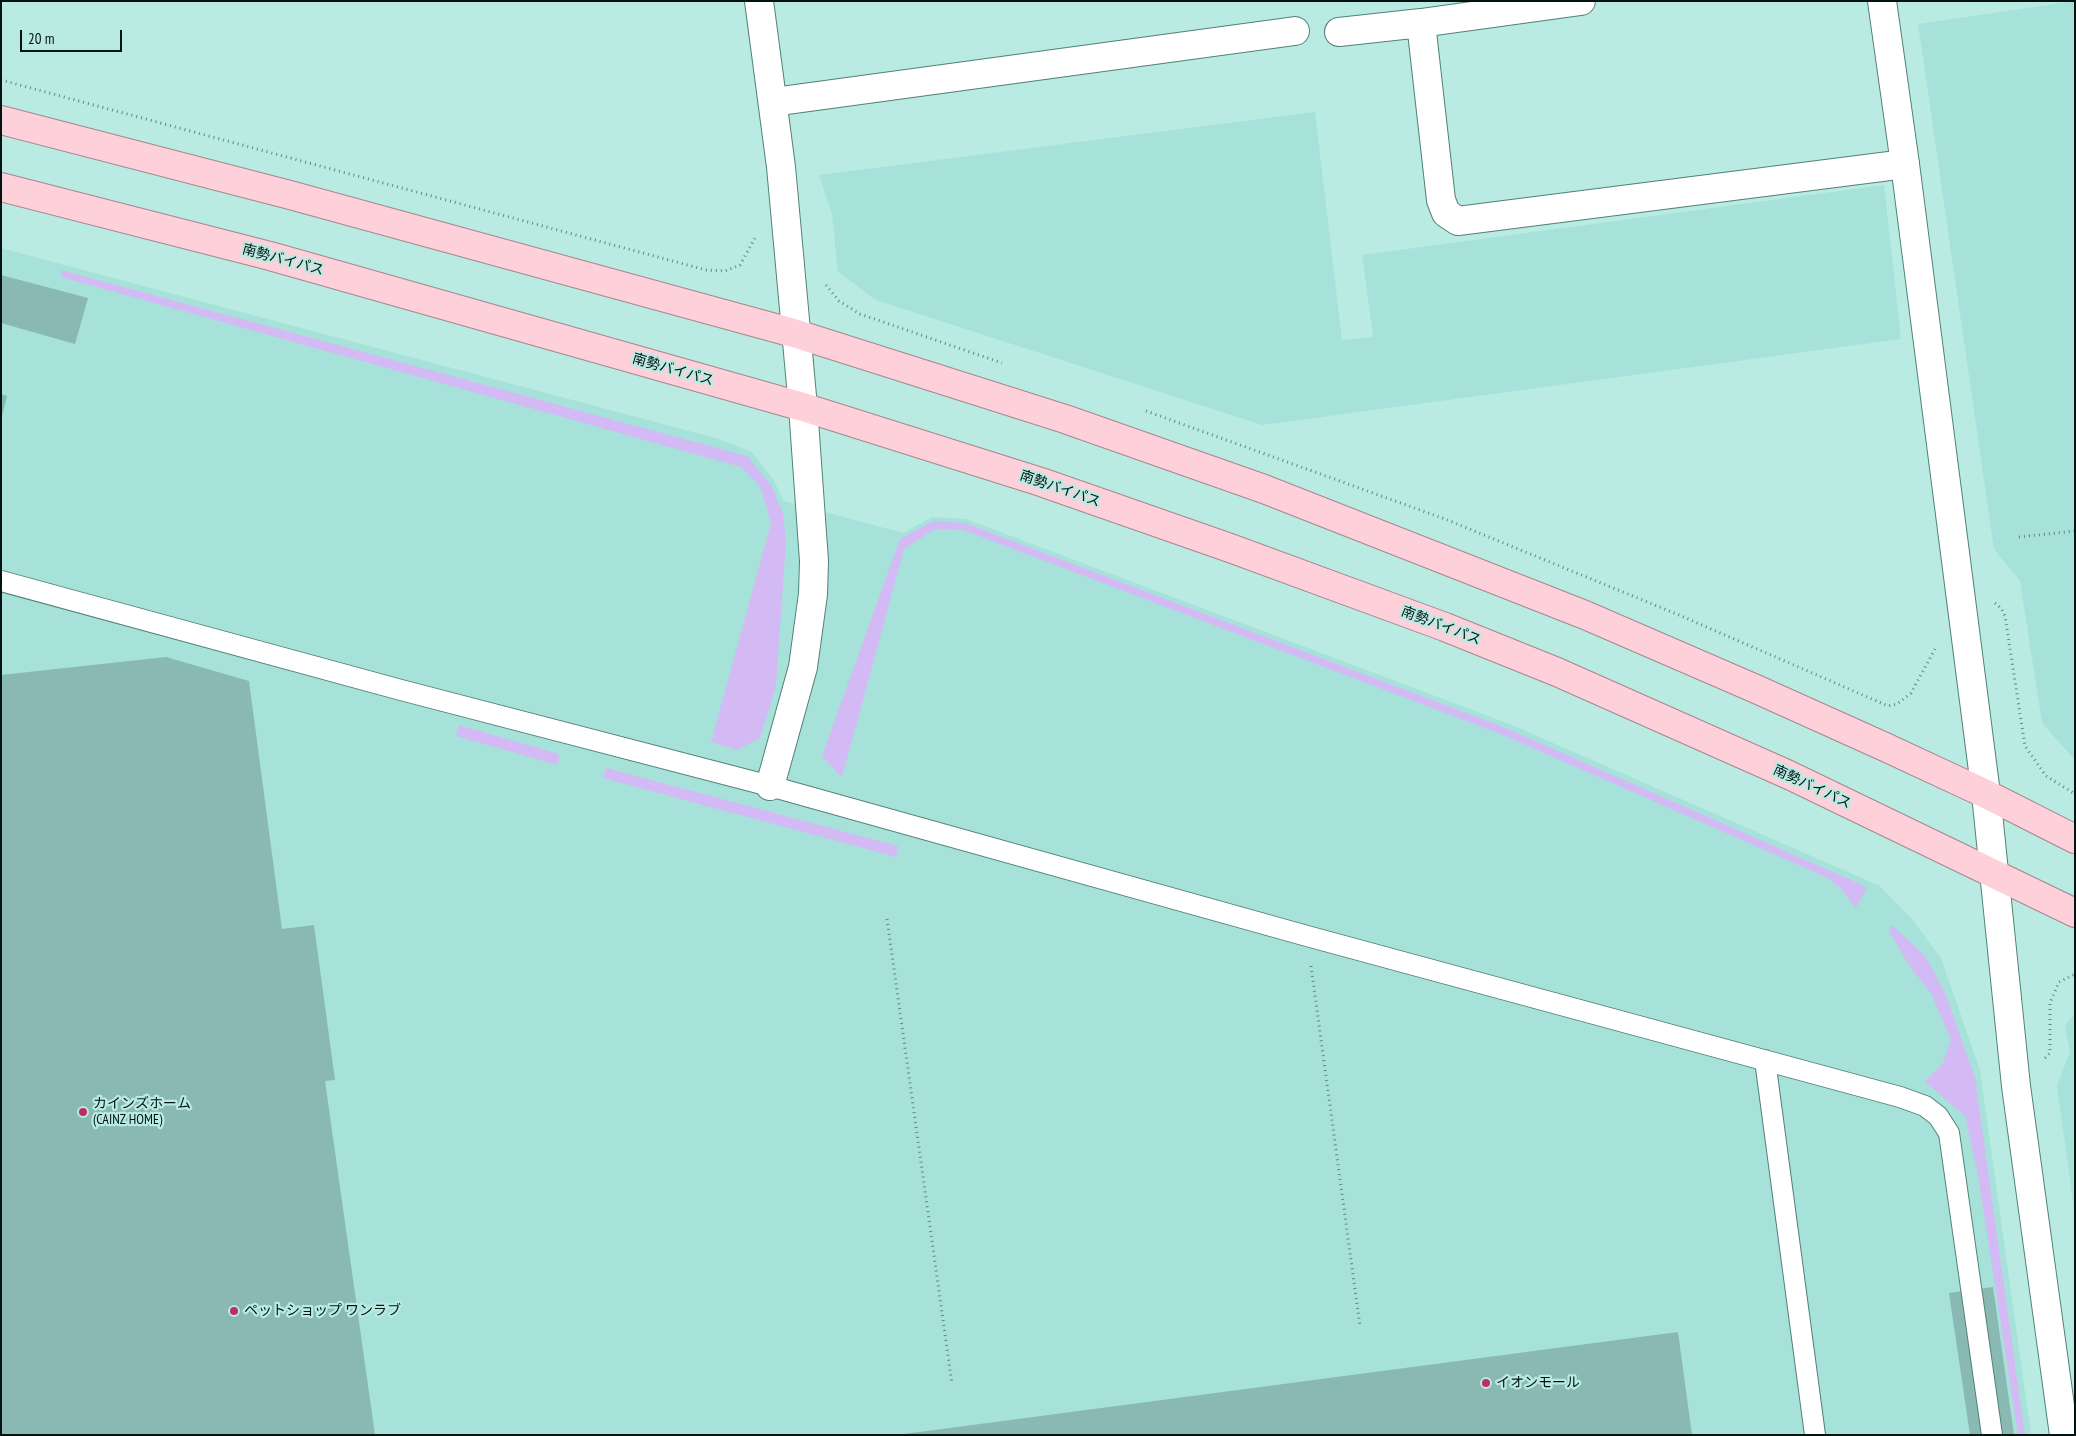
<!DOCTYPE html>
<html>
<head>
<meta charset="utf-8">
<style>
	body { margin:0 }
	#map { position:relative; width:2076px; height:1436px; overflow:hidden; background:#b9ebe3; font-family:"PT Sans Narrow",sans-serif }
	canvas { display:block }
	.frame { position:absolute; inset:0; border:2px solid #021311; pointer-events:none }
	.scale { position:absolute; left:20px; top:30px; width:102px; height:22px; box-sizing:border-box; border:2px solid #021311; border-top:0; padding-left:6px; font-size:15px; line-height:18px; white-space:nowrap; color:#021311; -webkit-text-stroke:4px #b9ebe3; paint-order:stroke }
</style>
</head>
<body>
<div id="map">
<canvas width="2076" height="1436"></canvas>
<div class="frame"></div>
<div class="scale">20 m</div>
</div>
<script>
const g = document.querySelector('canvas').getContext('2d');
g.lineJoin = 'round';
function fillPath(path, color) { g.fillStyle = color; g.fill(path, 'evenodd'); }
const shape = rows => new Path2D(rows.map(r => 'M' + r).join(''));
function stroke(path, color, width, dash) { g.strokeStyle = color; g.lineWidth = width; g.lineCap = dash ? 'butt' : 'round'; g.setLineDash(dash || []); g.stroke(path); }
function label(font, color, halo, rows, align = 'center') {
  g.font = font + ' "PT Sans Narrow","Noto Sans JP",sans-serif'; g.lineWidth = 4.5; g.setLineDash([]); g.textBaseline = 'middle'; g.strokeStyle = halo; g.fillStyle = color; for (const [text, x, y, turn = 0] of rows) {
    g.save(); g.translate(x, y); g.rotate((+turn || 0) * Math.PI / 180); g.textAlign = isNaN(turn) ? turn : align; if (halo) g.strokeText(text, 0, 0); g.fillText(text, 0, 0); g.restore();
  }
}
const built = shape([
	[2075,1,2075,760,2042,723,2020,581,1994,549,1918,24],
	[1315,112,1342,340,1373,337,1362,255,1884,185,1901,339,1262,425,876,300,838,272,832,214,819,175],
	[1,248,719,439,752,452,773,479,784,501,903,533,932,517,966,519,1512,725,1880,886,1911,918,1941,958,1980,1070,2031,1435,1,1435],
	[2075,1014,2075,1217,2057,1085,2070,1052,2065,1025]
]);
const green = shape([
	[61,270,747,456,771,485,783,513,786,541,776,686,760,738,737,750,711,742,771,523,760,486,741,467,61,277],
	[933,521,965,523,1506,728,1867,887,1856,908,1841,889,1828,878,1503,735,963,530,935,529,904,549,842,777,822,756,900,539],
	[459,725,559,754,558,765,456,736],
	[606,768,898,846,896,857,603,778],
	[1892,925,1926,957,1945,993,1975,1078,2025,1435,2018,1435,1978,1175,1965,1116,1925,1082,1943,1063,1951,1040,1931,993,1910,967,1889,931]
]);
const building = shape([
	[1,275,88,298,75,344,1,323],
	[1,394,7,396,2,416,1,416],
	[166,657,249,681,282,929,314,925,335,1080,325,1081,375,1435,1,1435,1,675],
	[1993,1287,2014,1435,1970,1435,1949,1293],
	[1678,1332,1692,1435,904,1435,904,1434]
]);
const path = shape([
	[1,80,706,270,725,271,740,265,755,238],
	[826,285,839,301,860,314,1002,363],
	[1146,411,1445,519,1679,615,1888,706,1897,704,1911,693,1935,649],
	[2019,537,2075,531],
	[1995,603,2001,608,2005,616,2025,746,2046,776,2075,794],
	[887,919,952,1384],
	[1311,966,1360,1326],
	[2045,1058,2050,1053,2050,1003,2059,982,2075,974]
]);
const service = shape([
	[1,581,401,690,770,786,1307,936,1900,1097,1925,1106,1938,1116,1949,1133,1992,1435],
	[1765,1060,1815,1435]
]);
const minor = shape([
	[759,1,781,167,803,407,814,561,813,594,803,667,770,786],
	[1581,1,1421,23,1441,200,1446,213,1458,221,1905,164],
	[1339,32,1421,23],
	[773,102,1295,31]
]);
const tertiary = shape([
	[1882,1,1905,164,1986,794,2016,1086,2064,1435]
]);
const trunk = shape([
	[1,120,290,195,797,334,1065,419,1264,489,1585,615,1756,689,1885,747,1986,794,2075,839],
	[1,187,270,256,803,407,1041,482,1230,548,1445,627,1557,672,1789,775,2075,913]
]);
const markers = [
	[83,1112,5,"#bc2f60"],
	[234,1311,5,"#bc2f60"],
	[1486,1383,5,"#bc2f60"]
];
const streetNames = [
	["南勢バイパス",283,260,15],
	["南勢バイパス",673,370,16],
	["南勢バイパス",1060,489,19],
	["南勢バイパス",1441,626,21],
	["南勢バイパス",1812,787,25]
];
const poiNames = [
	["カインズホーム",93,1104],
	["(CAINZ HOME)",93,1120],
	["ペットショップ ワンラブ",244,1311],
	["イオンモール",1496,1383]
];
fillPath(built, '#a6e2d9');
fillPath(green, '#d4baf5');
fillPath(building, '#89b9b2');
stroke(service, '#518079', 22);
stroke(minor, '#518079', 30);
stroke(tertiary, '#518079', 30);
stroke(trunk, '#a5878e', 30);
stroke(path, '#648681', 3, [1, 4]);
stroke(service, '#fff', 20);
stroke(minor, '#fff', 28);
stroke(tertiary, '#fff', 28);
stroke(trunk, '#fed0da', 28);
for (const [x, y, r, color] of markers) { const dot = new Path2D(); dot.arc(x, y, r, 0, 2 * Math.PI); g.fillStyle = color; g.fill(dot); stroke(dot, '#b9ebe3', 2); }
label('14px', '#021311', '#b9ebe3', streetNames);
label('14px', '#021311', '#b9ebe3', poiNames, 'left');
</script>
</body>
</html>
